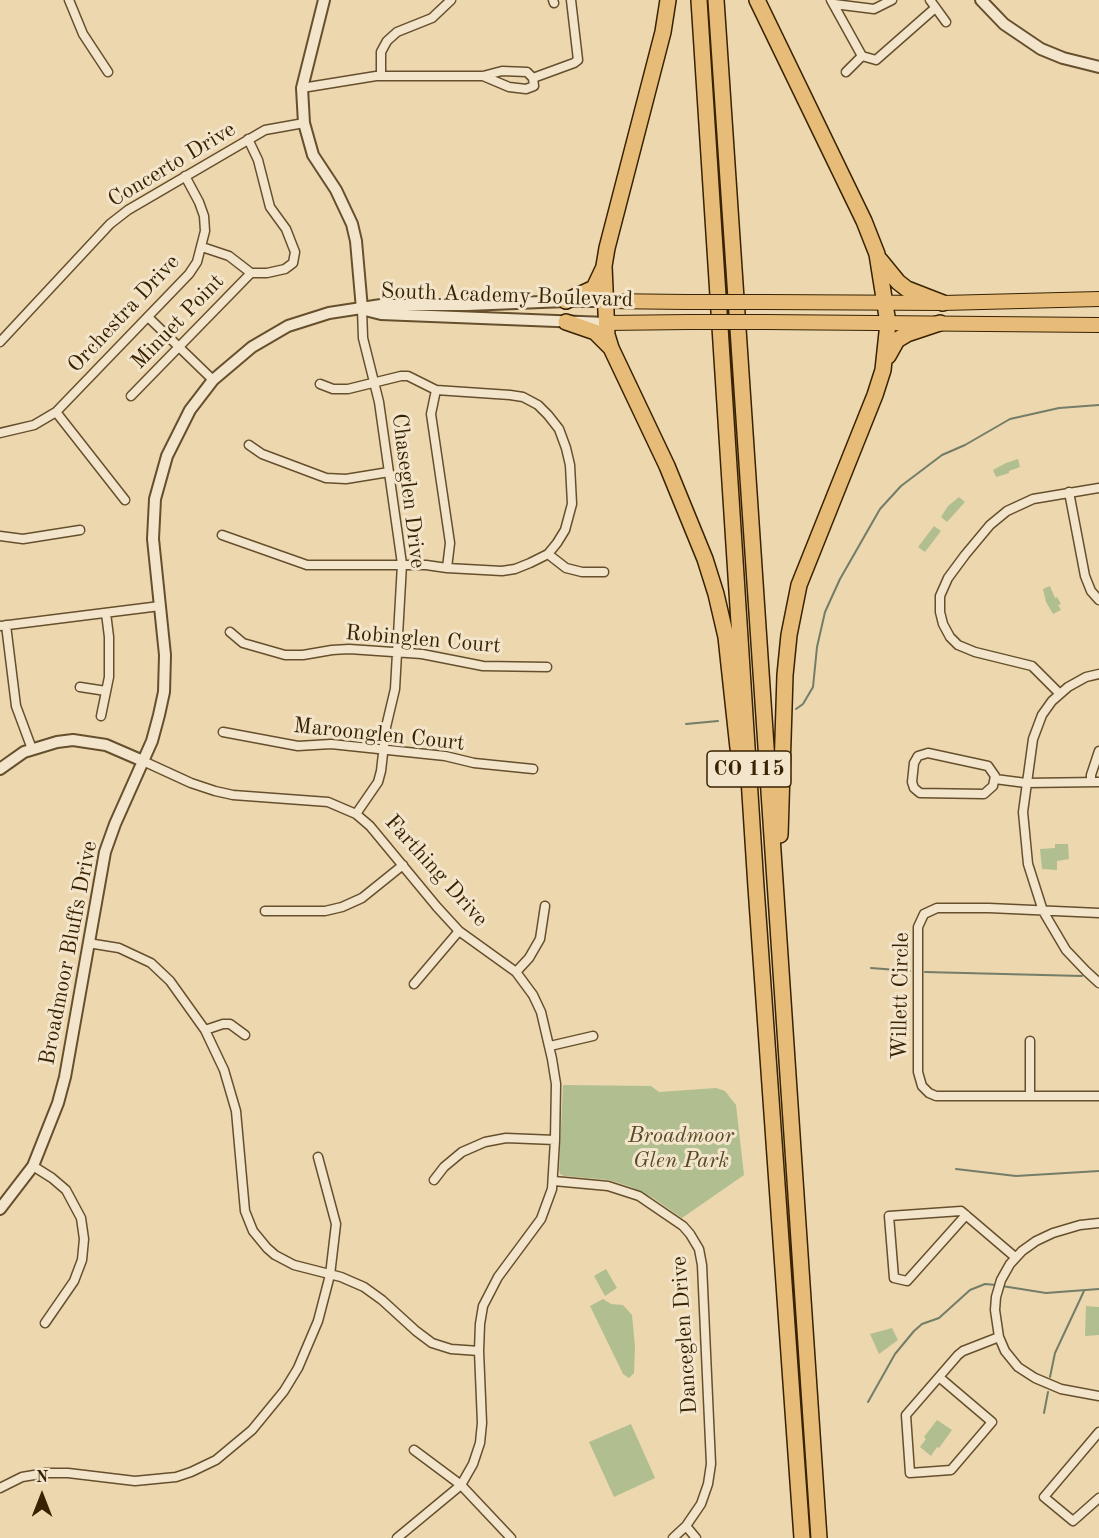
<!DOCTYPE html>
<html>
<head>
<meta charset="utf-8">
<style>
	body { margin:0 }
	#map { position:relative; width:1099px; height:1538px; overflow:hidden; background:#ecd7af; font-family:"Old Standard TT",serif }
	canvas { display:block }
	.north { position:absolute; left:12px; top:1466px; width:60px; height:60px; -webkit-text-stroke:4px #f3e5cb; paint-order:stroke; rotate:0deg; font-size:16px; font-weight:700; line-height:24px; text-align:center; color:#392201 }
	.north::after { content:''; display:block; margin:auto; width:21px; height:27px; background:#392201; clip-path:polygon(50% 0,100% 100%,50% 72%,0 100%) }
</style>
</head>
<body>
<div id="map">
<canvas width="1099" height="1538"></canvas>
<div class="north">N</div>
</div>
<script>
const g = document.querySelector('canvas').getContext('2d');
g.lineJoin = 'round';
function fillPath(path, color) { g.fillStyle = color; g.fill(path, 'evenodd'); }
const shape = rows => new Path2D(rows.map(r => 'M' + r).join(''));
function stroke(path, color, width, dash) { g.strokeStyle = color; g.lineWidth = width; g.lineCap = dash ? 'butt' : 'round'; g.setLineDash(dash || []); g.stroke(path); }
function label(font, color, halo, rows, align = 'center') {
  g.font = font + ' "Old Standard TT",serif'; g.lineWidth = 6; g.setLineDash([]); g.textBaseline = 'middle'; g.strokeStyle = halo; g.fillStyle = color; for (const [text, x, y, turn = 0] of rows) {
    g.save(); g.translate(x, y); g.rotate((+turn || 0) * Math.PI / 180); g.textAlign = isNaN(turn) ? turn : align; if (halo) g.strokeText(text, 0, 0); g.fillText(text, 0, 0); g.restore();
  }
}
const green = shape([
	[1018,459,1020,467,1009,471,1009,473,1003,475,996,477,993,470,1006,463],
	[959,497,965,502,947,522,941,517,948,506],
	[934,526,941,531,925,552,918,547],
	[1050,586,1055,598,1057,597,1061,604,1058,605,1061,610,1053,614,1046,602,1043,589],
	[1055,844,1068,844,1069,859,1057,861,1057,870,1042,869,1040,849,1055,848],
	[563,1085,651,1086,659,1092,716,1088,725,1091,736,1105,744,1175,682,1218,653,1198,631,1187,609,1180,564,1176,560,1174,559,1170],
	[606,1269,617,1288,605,1296,594,1276],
	[603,1299,611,1304,623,1305,632,1315,635,1347,634,1373,629,1378,623,1374,590,1306],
	[1086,1306,1099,1307,1099,1335,1085,1336],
	[892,1328,898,1340,879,1354,870,1334],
	[937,1420,952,1430,939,1448,937,1447,931,1456,920,1447,926,1439,924,1437],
	[631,1424,655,1478,614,1497,589,1442]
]);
const stream = shape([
	[796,709,803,704,813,687,817,647,825,612,840,579,880,509,901,486,942,455,965,445,1010,419,1059,408,1099,405],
	[686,724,718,721],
	[871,968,910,971],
	[925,972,1082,976],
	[956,1169,1016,1176,1099,1171],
	[1002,1286,1046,1293,1099,1289],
	[1050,1377,1055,1353,1084,1291],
	[868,1402,895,1354,914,1331,922,1324,939,1318,970,1290,985,1284,996,1285],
	[1044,1413,1048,1392]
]);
const minor = shape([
	[69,0,83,34,108,72],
	[553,0,554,3],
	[831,0,862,56,876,60,934,9],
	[930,0,946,22],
	[834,4,874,9,892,0],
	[846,72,862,56],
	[381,76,381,52,387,41,397,32,432,18,451,0],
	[533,78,574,63,578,60,571,0],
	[302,88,376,76,483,76,502,71,527,72,533,78,534,86,526,89,509,87,483,76],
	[202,247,229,256,251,273,267,273,285,269,293,263,295,252,286,229,270,207,258,160,248,139],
	[148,317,213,380],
	[0,342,110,224,128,210,265,130,304,123],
	[436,390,431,414,450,543,447,568],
	[131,396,251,273],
	[56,412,125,500],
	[0,433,34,425,56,412,189,274,197,262,205,231,204,216,199,202,185,176],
	[249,445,262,454,326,478,346,479,389,472],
	[1069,492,1085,576,1091,591,1099,600],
	[222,535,307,565,426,565,447,568,502,571,515,569,530,563,548,554,557,543,565,530,572,504,570,465,566,448,559,429,548,415,538,405,523,397,510,395,436,390,408,376,401,376,348,389,333,389,320,384],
	[0,536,23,539,80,530],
	[548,554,566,568,582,572,604,572],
	[6,625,16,706,32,749],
	[0,626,160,606],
	[230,632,243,643,285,655,303,655,332,650,349,649,422,654,483,666,547,667],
	[1099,674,1086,677,1068,687,1052,701,1042,715,1033,739,1023,812,1028,864,1043,911,1066,950,1086,971,1099,983],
	[80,687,106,691],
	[1059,693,1032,666,975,652,958,645,950,637,943,624,940,612,940,596,948,578,965,555,990,525,1007,511,1033,499,1099,488],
	[101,716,109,677,109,637,106,613],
	[223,732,298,746,331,744,445,756,474,763,533,769],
	[928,753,988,766,995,776,993,786,984,794,920,793,914,788,912,782,914,763,918,756,928,753],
	[143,761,191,783,215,791,233,795,328,802,356,814,370,826,437,907,459,931,516,972,533,995,541,1012,552,1059,556,1084,555,1140,552,1189,541,1219,498,1277,483,1306,480,1324,479,1351,482,1423,480,1443,473,1464,461,1485,397,1538],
	[995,779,1026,783,1099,782],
	[1091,782,1091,775,1099,751],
	[356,814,378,782,381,771,386,727,395,689,402,564,379,402,363,338,362,309],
	[265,911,325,911,342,907,362,898,403,865],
	[1099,913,989,908,937,908,924,914,918,927,918,1072,922,1086,929,1093,936,1096,1099,1096],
	[88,943,119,948,151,963,170,981,205,1030,224,1070,236,1111,245,1211,253,1231,267,1248,275,1255,294,1265,341,1277,364,1287,382,1300,416,1331,432,1343,451,1349,479,1351],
	[516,972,529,958,540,939,545,906],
	[414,984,459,931],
	[205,1030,223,1024,230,1024,245,1035],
	[550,1046,593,1036],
	[1030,1096,1030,1041],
	[33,1166,52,1178,66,1190,81,1218,84,1239,82,1260,74,1281,45,1323],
	[434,1180,444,1167,462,1152,485,1142,506,1138,555,1140],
	[554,1181,608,1186,639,1196,683,1226,690,1234,699,1249,702,1265,711,1464,708,1484,701,1504,686,1526,673,1538],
	[966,1215,907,1281,894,1278,889,1216,961,1211,1015,1257],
	[1099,1223,1080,1225,1053,1233,1036,1241,1022,1251,1010,1264,1001,1280,996,1297,995,1310,999,1337,1005,1351,1018,1367,1035,1378,1061,1389,1099,1396],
	[939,1377,992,1422,951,1470,910,1473,906,1415,958,1355,963,1351,999,1337],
	[1099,1432,1044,1497,1073,1521,1099,1498],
	[414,1450,461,1485,511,1538],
	[0,1488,22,1477,46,1473,68,1473,135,1481,176,1477,191,1472,216,1460,252,1430,284,1391,298,1368,318,1321,330,1275,336,1224,318,1157],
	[686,1526,696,1538]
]);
const tertiary = shape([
	[324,0,302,88,304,123,313,155,336,190,352,224,356,241,362,309],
	[981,0,1004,24,1041,49,1063,58,1099,67],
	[365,310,381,314,606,323],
	[0,769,24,752,57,742,73,740,106,745,143,761],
	[0,1209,33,1166,58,1103,65,1077,105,852,115,824,152,741,159,715,164,692,165,655,153,539,155,499,167,456,190,410,213,380,252,347,288,326,329,313,381,305,467,305,566,301,605,301]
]);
const trunk = shape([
	[605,301,687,302],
	[765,302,943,303,1099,299],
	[765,322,1099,325],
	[606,323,689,322]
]);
const motorway = shape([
	[668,0,663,32,607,248,604,266,607,335,611,348,667,466,705,559,716,594,726,637,738,748],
	[699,0,756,887,802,1538],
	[716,0,819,1538],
	[757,0,864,221,877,254,888,323,883,370,875,395,799,585,789,635,785,675,780,835],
	[880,260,898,282,907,289,943,303],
	[566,301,594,288,603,269],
	[566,322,595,332,611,348],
	[888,356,897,340,907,334,940,323]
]);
const trunkBridge = shape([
	[687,302,765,302],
	[689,322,765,322]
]);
const shields = [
	[749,769,84]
];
const shieldNames = [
	["CO 115",749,769]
];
const streetNames = [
	["Concerto Drive",172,165,-31],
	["South Academy Boulevard",507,296,2],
	["Orchestra Drive",124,314,-47],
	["Minuet Point",178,322,-46],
	["Chaseglen Drive",408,491,83],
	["Robinglen Court",423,640,5],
	["Maroonglen Court",379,735,6],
	["Farthing Drive",436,871,48],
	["Broadmoor Bluffs Drive",69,953,-79],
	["Willett Circle",901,996,-89],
	["Danceglen Drive",685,1335,-94]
];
const parkNames = [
	["Broadmoor",681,1136],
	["Glen Park",681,1161]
];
fillPath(green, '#b1bf90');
stroke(stream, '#737d67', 2);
stroke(minor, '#664f2c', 11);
stroke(tertiary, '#664f2c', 14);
stroke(trunk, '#392201', 16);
stroke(motorway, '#392201', 18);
stroke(minor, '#f3e5cb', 8);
stroke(tertiary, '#f3e5cb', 10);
stroke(trunk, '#e6bc78', 14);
stroke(motorway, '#e6bc78', 15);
stroke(trunkBridge, '#392201', 16, []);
stroke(trunkBridge, '#e6bc78', 14);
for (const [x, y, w] of shields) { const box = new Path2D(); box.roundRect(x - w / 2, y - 18, w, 36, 4.5); g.fillStyle = '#f3e5cb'; g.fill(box); stroke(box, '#392201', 1.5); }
label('bold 21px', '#392201', null, shieldNames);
label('22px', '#392201', '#f3e5cb', streetNames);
label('italic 22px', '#574925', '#f3e5cb', parkNames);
</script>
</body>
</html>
